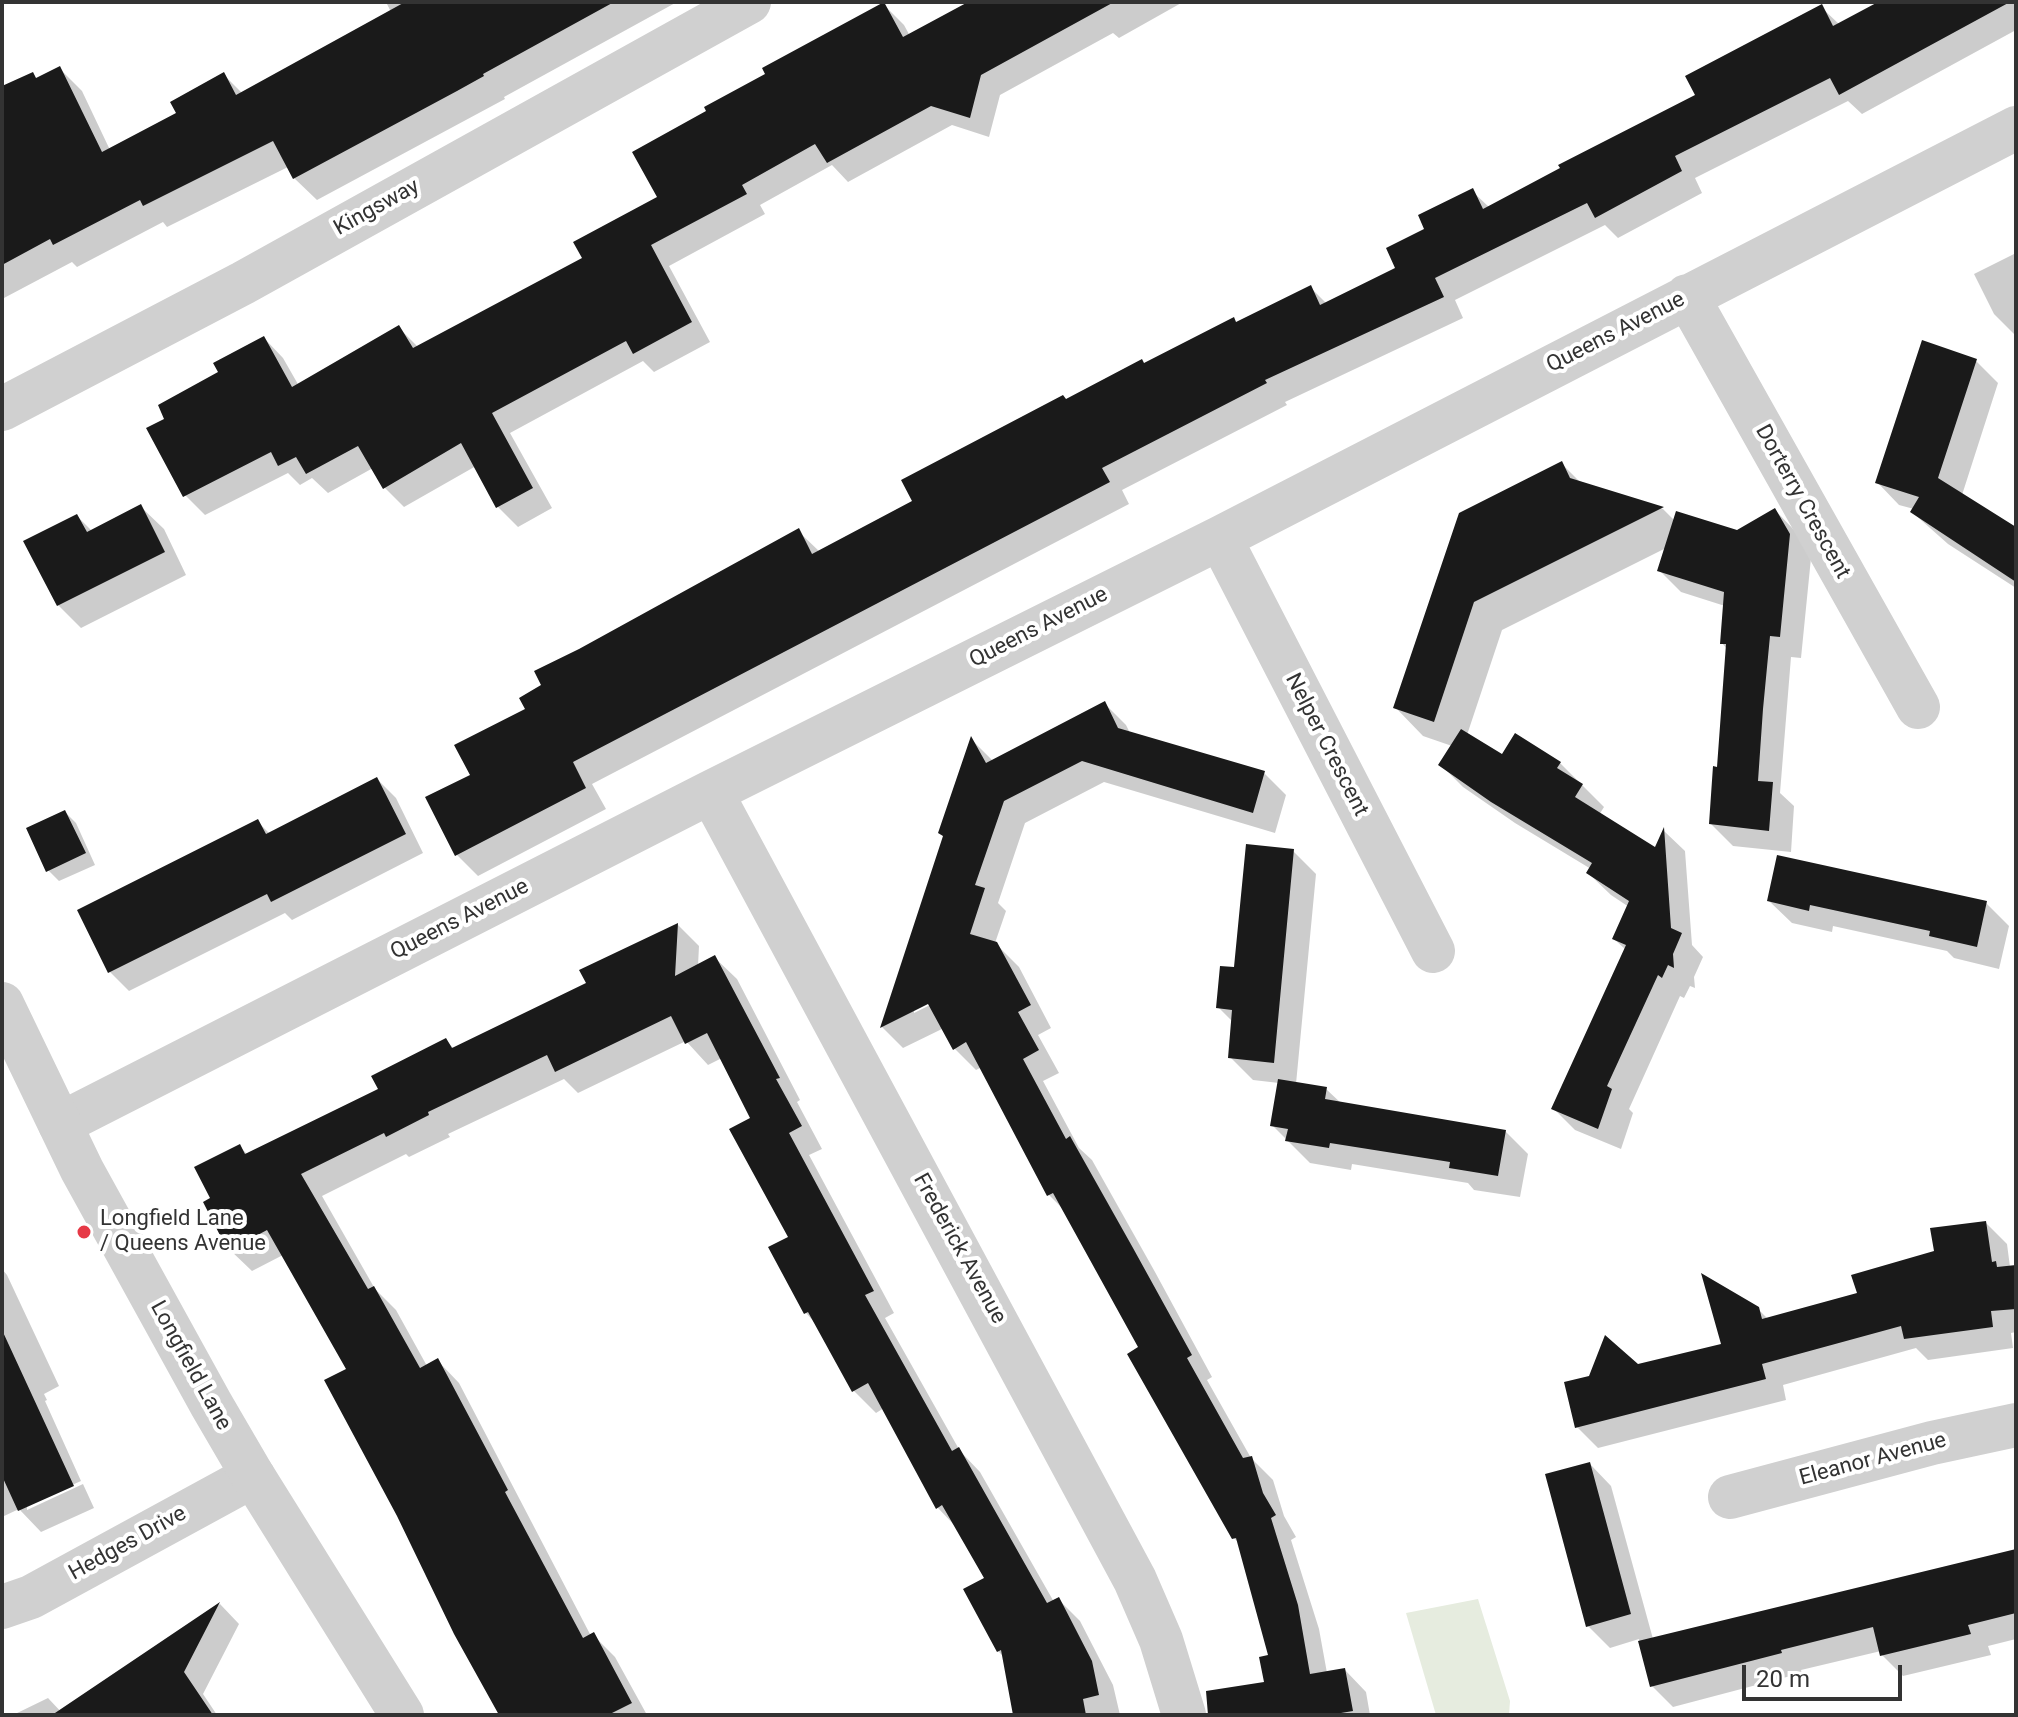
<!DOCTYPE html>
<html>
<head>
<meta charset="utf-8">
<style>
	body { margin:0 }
	#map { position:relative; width:2018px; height:1717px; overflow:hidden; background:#fff; font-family:Roboto,sans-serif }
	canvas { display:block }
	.frame { position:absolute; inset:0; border:4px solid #333; pointer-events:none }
	.scale { position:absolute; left:1742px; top:1665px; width:160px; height:36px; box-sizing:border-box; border:4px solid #333; border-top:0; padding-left:10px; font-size:24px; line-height:28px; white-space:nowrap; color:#333; -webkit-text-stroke:6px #fff; paint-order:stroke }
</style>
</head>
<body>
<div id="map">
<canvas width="2018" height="1717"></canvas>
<div class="frame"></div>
<div class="scale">20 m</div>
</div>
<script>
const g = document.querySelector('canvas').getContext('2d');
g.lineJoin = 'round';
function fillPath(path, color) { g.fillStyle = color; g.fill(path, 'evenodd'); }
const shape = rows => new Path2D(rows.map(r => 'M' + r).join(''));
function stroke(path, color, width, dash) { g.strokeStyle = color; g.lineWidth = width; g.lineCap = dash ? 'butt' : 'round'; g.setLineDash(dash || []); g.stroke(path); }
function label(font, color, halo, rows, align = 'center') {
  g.font = font + ' Roboto,sans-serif'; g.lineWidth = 8; g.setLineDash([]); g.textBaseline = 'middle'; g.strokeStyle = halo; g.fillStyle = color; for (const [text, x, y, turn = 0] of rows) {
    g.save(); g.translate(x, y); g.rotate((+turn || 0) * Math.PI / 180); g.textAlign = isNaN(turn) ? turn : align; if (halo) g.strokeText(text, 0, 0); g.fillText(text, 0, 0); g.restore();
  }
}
const green = shape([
	[1478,1599,1510,1701,1509,1715,1436,1715,1406,1613]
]);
const shadow = shape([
	[386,2,677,2,504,97,505,99,317,200,294,178,288,167,167,227,163,222,77,267,72,262,4,298,2,296,2,169,60,69,82,91,110,150,179,114,224,75,243,94,391,12],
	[975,2,1183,2,1119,38,1113,33,1000,95,989,137,952,125,848,182,832,165,760,205,765,214,669,266,710,342,654,372,643,361,510,433,552,508,518,527,498,507,476,466,404,507,384,487,373,468,328,493,312,478,300,485,288,473,205,515,185,495,167,419,264,338,283,358,299,386,399,328,419,348,585,259,660,198,709,112,768,74,884,5,904,25,910,36],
	[1882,2,2016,2,2016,30,1862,114,1848,101,1695,178,1702,193,1618,238,1605,225,1455,300,1463,318,1285,402,1287,405,1122,490,1129,504,592,784,606,809,478,876,457,855,472,776,544,686,580,651,798,531,820,552,915,502,1067,401,1238,324,1310,287,1327,304,1398,269,1427,230,1472,191,1490,208,1698,96,1821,7,1840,25],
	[2016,253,2016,336,1994,314,1974,274],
	[1976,361,1998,383,1962,495,2016,535,2016,588,1948,544,1912,512,1914,509,1899,505,1877,482],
	[1562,464,1581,483,1663,509,1675,521,1737,532,1775,510,1796,532,1811,558,1801,658,1791,657,1780,793,1794,806,1791,852,1733,846,1711,824,1719,769,1727,649,1722,643,1725,606,1681,592,1659,570,1666,548,1502,630,1467,735,1503,757,1515,736,1560,763,1604,807,1599,815,1656,849,1664,831,1685,851,1692,945,1703,957,1694,977,1695,988,1690,986,1684,998,1680,996,1629,1109,1633,1113,1621,1149,1575,1130,1553,1108,1626,950,1614,939,1629,907,1611,895,1588,873,1591,869,1515,823,1463,787,1441,765,1452,746,1423,736,1395,707],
	[141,507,164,529,186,575,81,628,58,605,77,516,92,531],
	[1104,703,1126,725,1130,733,1264,773,1286,795,1275,833,1104,782,1025,823,998,903,1006,911,995,943,1019,967,1051,1028,1038,1035,1059,1073,1043,1081,1079,1148,1092,1160,1155,1272,1212,1377,1207,1380,1251,1458,1273,1480,1284,1516,1296,1537,1291,1540,1319,1629,1327,1673,1345,1670,1366,1692,1370,1715,1272,1715,1270,1657,1240,1544,1234,1538,1140,1348,1066,1212,1049,1195,982,1067,976,1070,954,1048,944,1028,903,1048,882,1027,945,837,972,740,993,761],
	[937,997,938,1001,914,1013,914,1008],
	[377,779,396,798,423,853,292,920,285,913,129,991,110,972,79,911,257,821,270,834],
	[65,812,76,823,95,865,59,881,48,870],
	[1293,851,1316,874,1296,1084,1326,1089,1342,1104,1505,1131,1528,1154,1520,1197,1474,1190,1468,1183,1352,1164,1351,1170,1310,1163,1272,1125,1279,1083,1253,1080,1230,1057,1233,1022,1218,1007],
	[1769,901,1986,903,2009,926,1999,969,1954,958,1947,951,1833,926,1832,932,1792,923],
	[678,925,699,946,698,966,715,958,737,979,800,1100,797,1102,822,1149,809,1155,894,1313,885,1318,960,1451,980,1472,1054,1602,1058,1599,1080,1621,1113,1685,1120,1715,1015,1715,1004,1657,998,1651,986,1579,957,1528,938,1508,884,1408,876,1413,854,1391,816,1324,806,1313,790,1237,753,1119,722,1058,708,1065,686,1041,578,1093,564,1079,448,1134,450,1137,409,1157,406,1154,322,1196,375,1289,396,1310,427,1366,438,1361,459,1383,591,1636,593,1635,615,1657,647,1715,501,1715,349,1370,283,1255,252,1271,230,1250,213,1198,240,1147,248,1155,381,1090,446,1040,454,1049,588,984],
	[1986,1223,2007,1244,2010,1267,2016,1267,2016,1332,2011,1333,2013,1348,1928,1360,1916,1348,1783,1385,1786,1400,1598,1448,1577,1427,1638,1367,1723,1345,1758,1309,1768,1319,1859,1295],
	[2,1269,7,1275,59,1386,44,1394,47,1400,45,1401,81,1481,27,1505,27,1510,83,1484,94,1508,41,1532,19,1509,2,1517],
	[1590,1464,1611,1486,1653,1639,2016,1551,2016,1639,1988,1646,1991,1655,1903,1676,1882,1655,1881,1651,1801,1670,1802,1673,1673,1707,1652,1686,1639,1639,1610,1648,1588,1626],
	[220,1604,239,1624,203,1694,217,1715,126,1715,105,1682],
	[48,1698,64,1715,13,1715]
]);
const building = shape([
	[405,2,614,2,483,74,484,76,457,91,293,179,273,141,143,206,140,200,53,245,50,239,2,265,2,86,33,72,36,78,60,66,102,152,176,113,170,102,224,72,236,95],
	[884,2,903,37,968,2,1114,2,981,75,970,118,931,106,827,163,815,144,742,185,747,194,651,245,692,322,633,354,626,341,492,413,533,488,496,508,461,443,383,489,358,446,306,474,296,457,278,466,271,452,183,497,146,428,164,419,158,405,218,372,213,363,264,336,292,387,399,325,413,348,582,258,573,242,657,197,632,152,706,111,704,107,765,74,762,68],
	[1878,2,2010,2,1839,95,1830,78,1675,156,1682,171,1595,218,1587,203,1435,278,1444,297,1265,380,1267,383,1102,468,1110,482,573,762,586,788,455,856,425,797,470,775,454,745,525,709,519,698,541,685,534,671,579,649,799,528,812,554,912,501,901,480,1063,395,1066,399,1142,359,1144,363,1234,317,1236,322,1311,285,1320,305,1395,268,1386,248,1424,229,1418,215,1473,188,1483,209,1560,168,1558,165,1695,95,1685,76,1822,4,1833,26],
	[1922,340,1977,359,1938,478,2016,527,2016,582,1910,512,1919,497,1875,483],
	[1562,461,1570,478,1664,507,1474,602,1434,722,1393,708,1459,513],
	[141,504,165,552,57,606,23,541,77,514,87,532],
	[1775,508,1790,534,1780,637,1770,636,1763,709,1758,781,1773,782,1769,831,1709,824,1713,766,1717,767,1726,644,1720,644,1724,592,1657,571,1676,511,1737,530],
	[1105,701,1118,728,1265,771,1253,813,1082,761,1004,801,975,885,985,888,970,934,997,942,1031,1005,1018,1012,1039,1050,1023,1059,1066,1139,1070,1136,1133,1248,1192,1355,1187,1358,1243,1458,1252,1456,1263,1493,1276,1515,1271,1518,1298,1605,1310,1674,1345,1668,1353,1711,1329,1715,1208,1715,1206,1691,1264,1682,1259,1657,1268,1655,1236,1538,1232,1539,1127,1354,1138,1347,1053,1193,1047,1196,966,1042,953,1050,928,1004,880,1028,943,836,938,833,971,736,986,763],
	[1461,729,1502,754,1515,733,1561,762,1557,768,1583,784,1575,797,1655,847,1664,827,1671,928,1682,933,1673,954,1674,968,1668,965,1662,978,1658,975,1607,1086,1612,1089,1598,1129,1551,1109,1626,945,1612,939,1629,901,1586,873,1592,863,1491,802,1438,765],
	[377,777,406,834,271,902,267,894,108,973,77,910,258,819,266,834],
	[65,810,86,853,46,872,26,828],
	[1246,844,1294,849,1274,1063,1228,1058,1232,1010,1216,1008,1220,966,1234,967],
	[1777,855,1987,901,1977,947,1929,936,1930,931,1810,905,1809,911,1767,901],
	[678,923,675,976,715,955,780,1078,776,1079,802,1126,789,1133,874,1291,865,1295,952,1451,959,1447,1047,1603,1059,1597,1092,1661,1099,1695,1083,1699,1086,1715,1013,1715,1001,1650,997,1652,963,1589,984,1578,942,1505,936,1509,868,1383,852,1392,808,1312,804,1314,768,1247,788,1237,729,1129,750,1118,707,1033,685,1044,671,1016,555,1072,547,1055,428,1112,429,1115,386,1137,384,1133,301,1174,368,1289,374,1286,420,1368,438,1358,508,1490,505,1492,583,1638,594,1632,632,1703,608,1715,499,1715,454,1634,397,1516,324,1380,346,1369,267,1230,228,1251,203,1202,210,1198,194,1167,240,1144,245,1154,378,1089,371,1076,446,1038,452,1048,586,983,579,970],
	[1278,1079,1327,1087,1325,1099,1506,1130,1498,1176,1449,1168,1450,1162,1330,1143,1329,1148,1285,1141,1288,1129,1270,1126],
	[1986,1221,1992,1262,1996,1261,1997,1267,2016,1265,2016,1309,1991,1311,1993,1327,1904,1339,1901,1326,1762,1364,1766,1379,1575,1428,1564,1382,1589,1376,1605,1335,1638,1364,1721,1344,1701,1273,1759,1307,1762,1319,1857,1293,1851,1275,1934,1251,1930,1228],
	[2,1330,74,1486,18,1511,2,1476],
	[1590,1462,1631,1614,1586,1627,1545,1474],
	[2016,1549,2016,1613,1968,1625,1971,1634,1880,1656,1873,1627,1781,1650,1782,1653,1650,1687,1638,1641],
	[220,1602,184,1672,213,1715,52,1715]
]);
const minor = shape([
	[1687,296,1918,707],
	[2,409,243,283,749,2],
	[1220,538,1433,951],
	[711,792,1135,1580,1161,1640,1184,1715],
	[60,1124,711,792,1220,538,2016,128],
	[1730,1497,1932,1443,2016,1425],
	[2,1607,31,1597,253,1476]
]);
const tertiary = shape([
	[2,1004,82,1170,211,1404,253,1476,402,1715]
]);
const markers = [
	[84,1232,8,"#e63946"]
];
const streetNames = [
	["Kingsway",377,208,-29],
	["Queens Avenue",1616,333,-27],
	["Dorterry Crescent",1802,502,61],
	["Queens Avenue",1039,628,-27],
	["Nelper Crescent",1326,745,63],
	["Queens Avenue",460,920,-27],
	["Frederick Avenue",959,1249,61],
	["Longfield Lane",190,1366,61],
	["Eleanor Avenue",1873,1460,-15],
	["Hedges Drive",128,1544,-29]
];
const poiNames = [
	["Longfield Lane",100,1219],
	["/ Queens Avenue",100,1244]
];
fillPath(green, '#e6ecdf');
fillPath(shadow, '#0003');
fillPath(building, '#1a1a1a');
stroke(minor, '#d0d0d0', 44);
stroke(tertiary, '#d0d0d0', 44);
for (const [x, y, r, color] of markers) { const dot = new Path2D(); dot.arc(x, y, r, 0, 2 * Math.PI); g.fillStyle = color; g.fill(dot); stroke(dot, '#fff', 3); }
label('22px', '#333', '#fff', streetNames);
label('22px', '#333', '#fff', poiNames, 'left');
</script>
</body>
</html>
